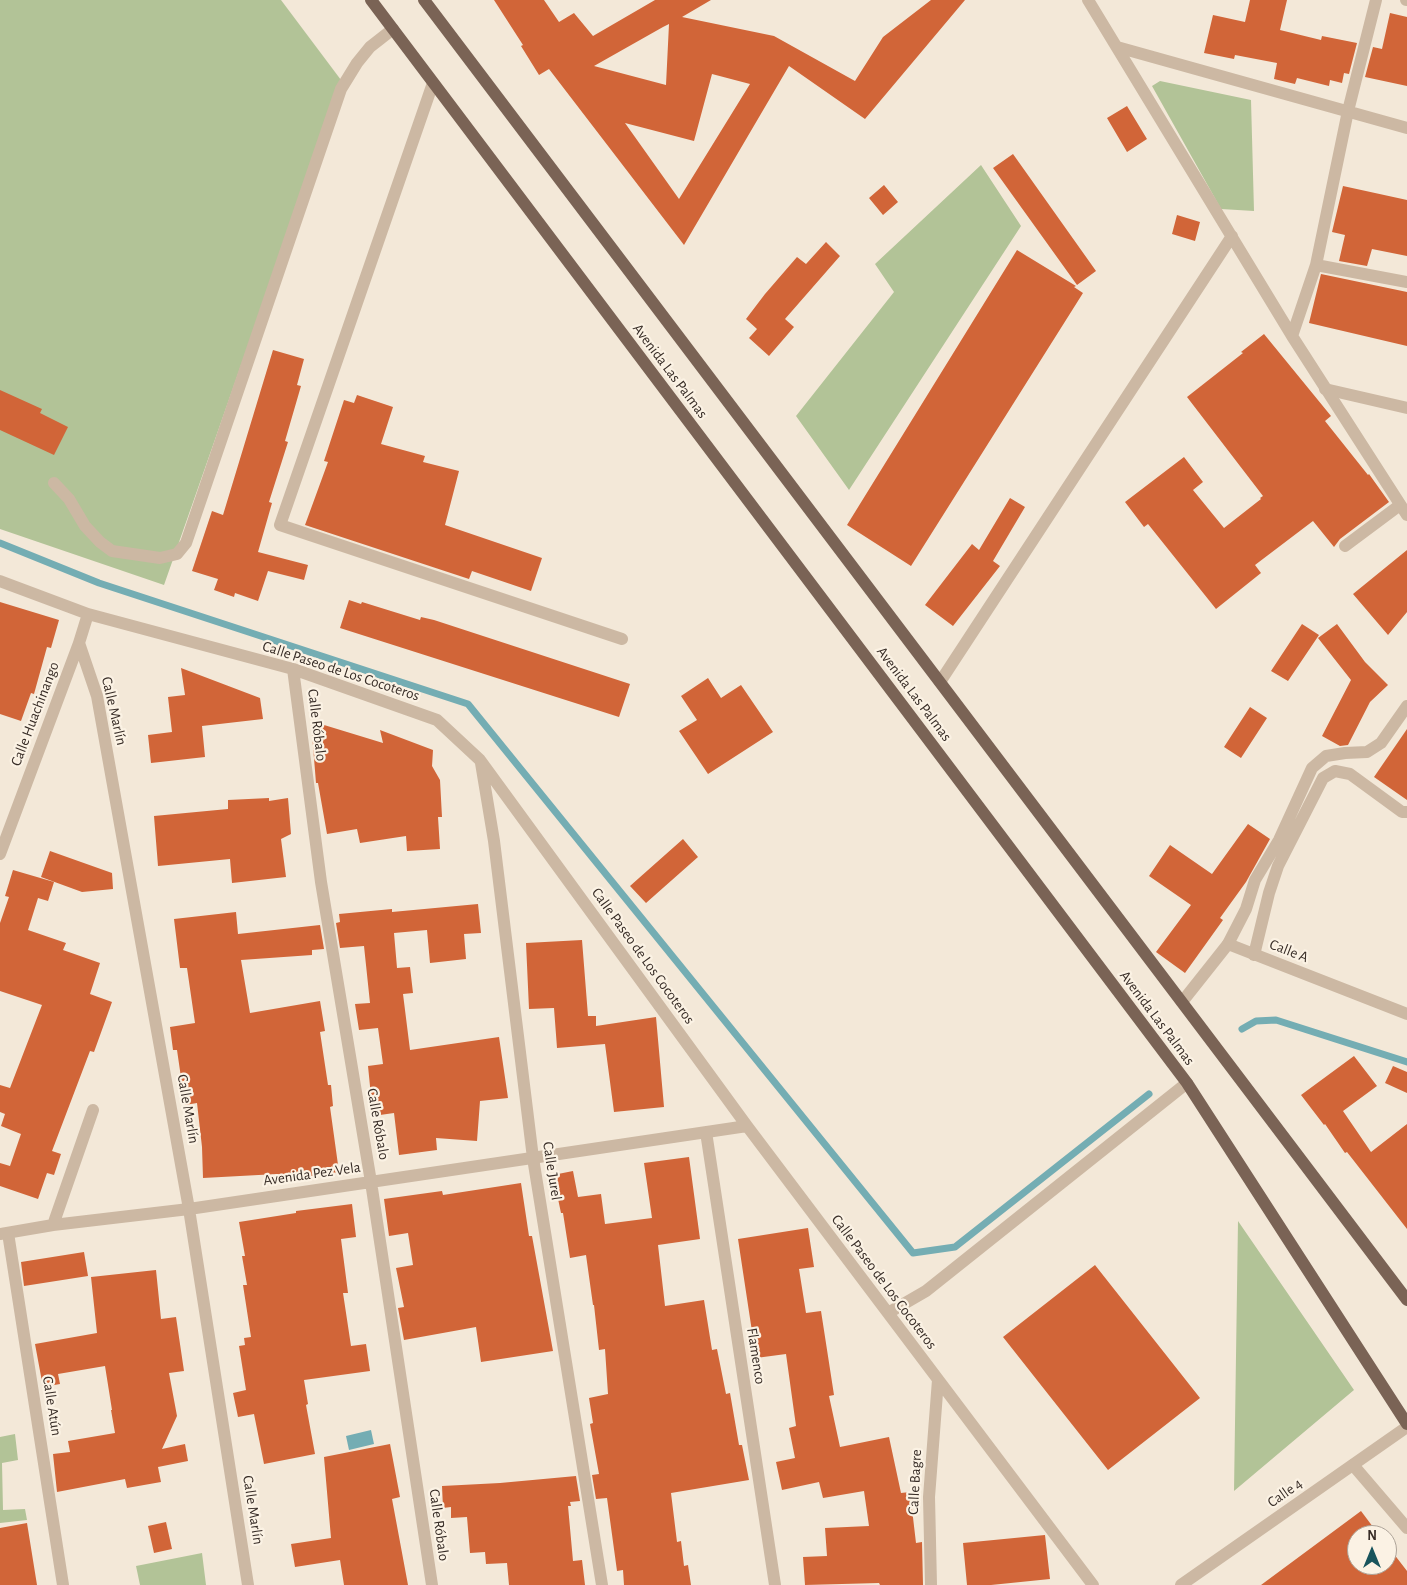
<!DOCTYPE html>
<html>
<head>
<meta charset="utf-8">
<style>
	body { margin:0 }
	#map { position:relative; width:1407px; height:1585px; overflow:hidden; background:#f3e8d8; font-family:"Alegreya Sans",sans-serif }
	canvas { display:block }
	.north { position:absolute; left:1347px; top:1525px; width:50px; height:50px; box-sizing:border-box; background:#fbf2e4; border:1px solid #ada398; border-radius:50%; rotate:0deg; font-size:14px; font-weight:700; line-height:20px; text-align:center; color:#372c26 }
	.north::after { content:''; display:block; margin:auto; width:18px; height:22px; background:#18545c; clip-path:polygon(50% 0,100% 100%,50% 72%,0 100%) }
</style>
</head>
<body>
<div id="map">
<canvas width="1407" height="1585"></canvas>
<div class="north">N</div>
</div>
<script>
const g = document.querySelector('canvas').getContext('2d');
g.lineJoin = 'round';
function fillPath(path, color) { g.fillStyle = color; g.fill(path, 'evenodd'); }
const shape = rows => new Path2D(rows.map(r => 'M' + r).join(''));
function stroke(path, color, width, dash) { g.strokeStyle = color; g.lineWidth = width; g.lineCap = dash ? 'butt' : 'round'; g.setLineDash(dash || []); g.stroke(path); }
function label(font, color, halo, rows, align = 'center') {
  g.font = font + ' "Alegreya Sans",sans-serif'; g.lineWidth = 4.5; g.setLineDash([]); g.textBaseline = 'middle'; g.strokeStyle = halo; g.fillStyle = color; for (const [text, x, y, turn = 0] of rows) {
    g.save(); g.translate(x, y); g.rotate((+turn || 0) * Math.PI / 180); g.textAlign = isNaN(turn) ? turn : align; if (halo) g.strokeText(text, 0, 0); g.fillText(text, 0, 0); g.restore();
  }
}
const green = shape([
	[0,0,281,0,341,80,164,585,0,529],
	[1160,81,1251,100,1254,211,1221,209,1152,86],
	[981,165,1021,226,849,490,796,416,894,292,875,264],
	[1238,1221,1354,1390,1234,1491],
	[15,1434,18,1460,2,1463,3,1510,25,1509,27,1520,0,1523,0,1437],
	[202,1553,206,1585,140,1585,136,1566]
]);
const water = shape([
	[371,1430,374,1444,349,1450,346,1436]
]);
const stream = shape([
	[0,543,99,583,468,704,913,1253,955,1247,1149,1094],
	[1242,1029,1256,1021,1276,1020,1407,1062]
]);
const building = shape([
	[494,0,544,0,559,22,574,13,593,36,655,0,711,0,682,17,774,36,855,81,883,37,931,0,965,0,865,119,789,66,684,245,549,69,539,75,521,46,523,45],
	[669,24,666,85,594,66,663,27],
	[712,74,750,84,679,199,625,123,694,141],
	[1250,0,1287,0,1280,30,1321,40,1322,36,1357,43,1349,74,1344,73,1342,83,1330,80,1329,86,1297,78,1295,84,1274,79,1277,63,1235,55,1234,59,1204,53,1213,15,1245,22],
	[1390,13,1407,17,1407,86,1365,77,1373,47,1382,49],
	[1127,106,1147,139,1127,152,1107,118],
	[1013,154,1096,271,1077,285,993,168],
	[884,185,898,202,883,215,869,198],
	[1343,186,1407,200,1407,256,1372,249,1367,266,1339,261,1345,235,1332,232],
	[1177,215,1200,222,1195,241,1172,234],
	[826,242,840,256,785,319,794,327,769,356,749,338,757,329,746,319,765,294,797,257,806,264],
	[1017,250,1076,286,1074,287,1083,293,911,566,847,525],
	[1321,274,1407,292,1407,346,1309,323],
	[1264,334,1331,416,1325,421,1368,475,1369,474,1389,502,1340,539,1334,547,1313,521,1255,565,1261,573,1216,609,1148,524,1144,527,1125,502,1184,457,1203,482,1193,490,1224,528,1261,499,1260,498,1263,496,1187,397,1243,353,1241,352],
	[273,350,304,359,297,385,301,386,285,441,288,442,269,502,272,503,258,552,308,565,304,580,268,571,258,601,235,593,234,597,214,590,218,579,192,571,212,511,223,515],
	[0,390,42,409,40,413,68,427,54,455,0,430],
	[357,395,393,407,381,444,425,456,423,462,459,471,445,525,542,558,531,591,472,571,469,579,305,525,328,462,324,461,344,400,354,403],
	[1010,498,1025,507,993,561,1000,566,953,626,925,605,972,544,979,550],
	[1407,550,1407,612,1388,635,1353,594],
	[349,600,361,604,362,602,420,620,421,617,434,620,630,684,619,717,340,628],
	[0,602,59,620,51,648,47,647,34,694,31,693,21,721,0,714],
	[1302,624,1319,635,1288,681,1271,671],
	[1337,624,1365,662,1388,685,1370,702,1348,745,1340,746,1322,736,1351,680,1318,638],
	[181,668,260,698,263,719,202,726,205,757,151,763,148,735,172,732,168,697,185,695],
	[708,678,721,698,741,685,773,732,708,774,679,731,697,720,681,696],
	[1250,707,1267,718,1241,758,1224,747],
	[311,721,383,743,380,730,433,750,432,766,440,780,442,817,438,817,440,849,407,851,406,836,360,843,357,829,327,834,318,783,316,783],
	[1407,729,1407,800,1374,777],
	[269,798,269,801,288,798,291,834,281,839,286,877,232,883,230,859,158,866,154,816,228,809,228,800],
	[1248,824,1270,839,1246,882,1220,918,1223,920,1185,973,1156,952,1191,905,1149,876,1170,845,1212,874],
	[683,839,698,857,646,903,630,886],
	[50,851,112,873,113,889,82,892,41,877],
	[13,870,54,882,48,901,38,898,28,930,66,943,63,950,100,963,90,994,112,1002,94,1052,90,1051,52,1151,61,1154,54,1175,47,1173,38,1199,0,1186,0,1163,10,1166,21,1134,1,1126,5,1114,0,1112,0,1085,10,1088,42,1005,0,991,0,923,9,897,5,896],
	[478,904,481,933,464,934,466,959,430,963,427,930,394,933,397,968,410,967,413,993,403,994,410,1050,499,1037,508,1098,480,1101,477,1141,436,1138,437,1150,399,1155,394,1113,373,1116,368,1066,383,1064,378,1028,359,1030,355,1004,370,1003,364,946,340,948,336,923,340,922,339,914,392,909,392,912],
	[236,912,238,934,320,925,324,949,312,950,312,955,241,960,250,1013,320,1001,325,1031,320,1032,328,1085,331,1085,333,1106,330,1107,339,1172,278,1181,277,1174,203,1178,202,1147,197,1103,185,1105,177,1050,173,1050,170,1027,195,1023,187,968,180,968,174,919],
	[582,940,588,1016,596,1016,596,1026,656,1017,664,1107,614,1112,605,1044,557,1048,554,1008,529,1009,526,943],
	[1354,1056,1377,1086,1343,1111,1371,1152,1407,1124,1407,1229,1347,1152,1345,1153,1325,1124,1324,1125,1301,1095],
	[1393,1066,1407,1072,1407,1093,1385,1083],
	[689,1157,700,1239,658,1245,665,1306,704,1300,712,1350,717,1349,726,1394,730,1393,739,1445,742,1445,749,1480,671,1493,677,1542,681,1541,684,1566,688,1565,691,1585,624,1585,623,1570,617,1571,607,1498,596,1499,592,1475,599,1474,590,1424,593,1423,589,1398,608,1394,605,1349,599,1350,594,1305,593,1305,586,1255,570,1258,563,1213,561,1213,553,1175,573,1171,578,1197,601,1194,605,1224,652,1218,644,1163],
	[521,1183,529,1236,532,1236,553,1351,481,1362,476,1327,404,1340,398,1308,404,1307,396,1268,413,1265,408,1233,389,1236,384,1199,442,1191,443,1195],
	[352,1204,356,1237,341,1239,348,1293,343,1293,351,1346,366,1344,370,1371,304,1380,308,1404,306,1405,315,1454,264,1464,254,1414,238,1417,233,1393,246,1390,239,1346,245,1345,244,1338,251,1337,243,1285,247,1285,242,1256,245,1256,239,1222,296,1213,296,1211],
	[808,1228,814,1267,799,1269,806,1313,821,1311,834,1395,829,1396,840,1447,889,1437,901,1493,910,1492,916,1543,922,1542,923,1585,880,1585,879,1583,805,1585,803,1557,827,1556,825,1528,869,1526,864,1491,823,1498,819,1482,782,1490,776,1462,795,1458,789,1428,796,1426,786,1354,756,1358,738,1239],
	[84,1252,88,1276,24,1286,21,1262],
	[1095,1265,1200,1398,1108,1470,1003,1337],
	[156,1270,161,1319,176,1317,184,1371,169,1373,177,1416,162,1449,185,1444,188,1461,158,1467,161,1482,127,1488,125,1479,57,1492,53,1454,70,1452,68,1441,115,1433,111,1410,112,1410,105,1366,58,1374,60,1384,43,1387,35,1344,97,1333,91,1277],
	[390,1444,400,1497,392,1499,408,1585,344,1585,340,1560,295,1567,291,1544,331,1538,324,1457],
	[576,1476,580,1501,570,1502,571,1506,568,1506,573,1561,582,1560,585,1585,509,1585,507,1563,486,1564,485,1552,470,1553,467,1517,451,1518,451,1507,443,1508,442,1486,500,1483],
	[1361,1511,1379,1535,1357,1535,1357,1565,1387,1565,1387,1545,1407,1571,1407,1585,1261,1585],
	[166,1522,172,1549,154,1553,148,1526],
	[27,1523,37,1585,0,1585,0,1528],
	[1045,1535,1050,1579,991,1585,967,1585,963,1543]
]);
const lane = shape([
	[1325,389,1407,408],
	[54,483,69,499,85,526,100,542,112,551,160,558,177,554,186,543,341,89,357,63,370,47,393,29],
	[1345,546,1400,505],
	[1228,944,1246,909,1255,880,1279,840,1312,768,1326,756,1345,753,1367,752,1381,743,1407,706],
	[1254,955,1269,893,1278,866,1323,778,1335,771,1350,774,1402,812,1407,812],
	[1353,1465,1407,1528]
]);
const street = shape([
	[1088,0,1292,336,1407,515],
	[1406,0,1407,0],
	[1117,47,1407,128],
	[433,83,280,525,622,639],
	[1316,265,1407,282],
	[1292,336,1316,265,1348,111,1376,0],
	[0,581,88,614,293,669,437,720,480,760,747,1126,1093,1585],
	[79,643,97,696,189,1209,248,1585],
	[293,669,321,882,371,1182,432,1585],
	[940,682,1232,236],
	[481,763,494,841,533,1158,602,1585],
	[0,854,79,643,88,614],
	[1182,1002,1228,944,1407,1014],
	[706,1132,775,1585],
	[53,1225,93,1110],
	[8,1233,63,1585],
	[0,1234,53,1225,189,1209,747,1126],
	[888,1313,926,1291,1187,1083],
	[931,1585,929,1497,938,1380],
	[1181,1585,1407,1427]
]);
const primary = shape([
	[371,0,1187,1083,1407,1424],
	[424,0,1407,1300]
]);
const streetNames = [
	["Avenida Las Palmas",670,371,53],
	["Calle Paseo de Los Cocoteros",341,671,18],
	["Avenida Las Palmas",914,694,53],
	["Calle Marlín",114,711,77],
	["Calle Huachinango",35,714,-69],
	["Calle Róbalo",317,725,83],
	["Calle A",1289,951,21],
	["Calle Paseo de Los Cocoteros",643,956,54],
	["Avenida Las Palmas",1157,1018,53],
	["Calle Marlín",188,1109,80],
	["Calle Róbalo",378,1124,80],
	["Calle Jurel",552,1171,81],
	["Avenida Pez Vela",312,1174,-8],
	["Calle Paseo de Los Cocoteros",884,1282,53],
	["Flamenco",756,1356,81],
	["Calle Atún",52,1406,81],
	["Calle Bagre",915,1482,-87],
	["Calle 4",1285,1493,-35],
	["Calle Marlín",253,1510,81],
	["Calle Róbalo",439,1525,82]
];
fillPath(green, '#b2c397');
fillPath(water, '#74adb3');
stroke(stream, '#74adb3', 7);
fillPath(building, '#d16538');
stroke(lane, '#ccb8a3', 12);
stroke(street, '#ccb8a3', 12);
stroke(primary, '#7a6355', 12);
label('15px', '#372c26', '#fbf2e4', streetNames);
</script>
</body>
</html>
